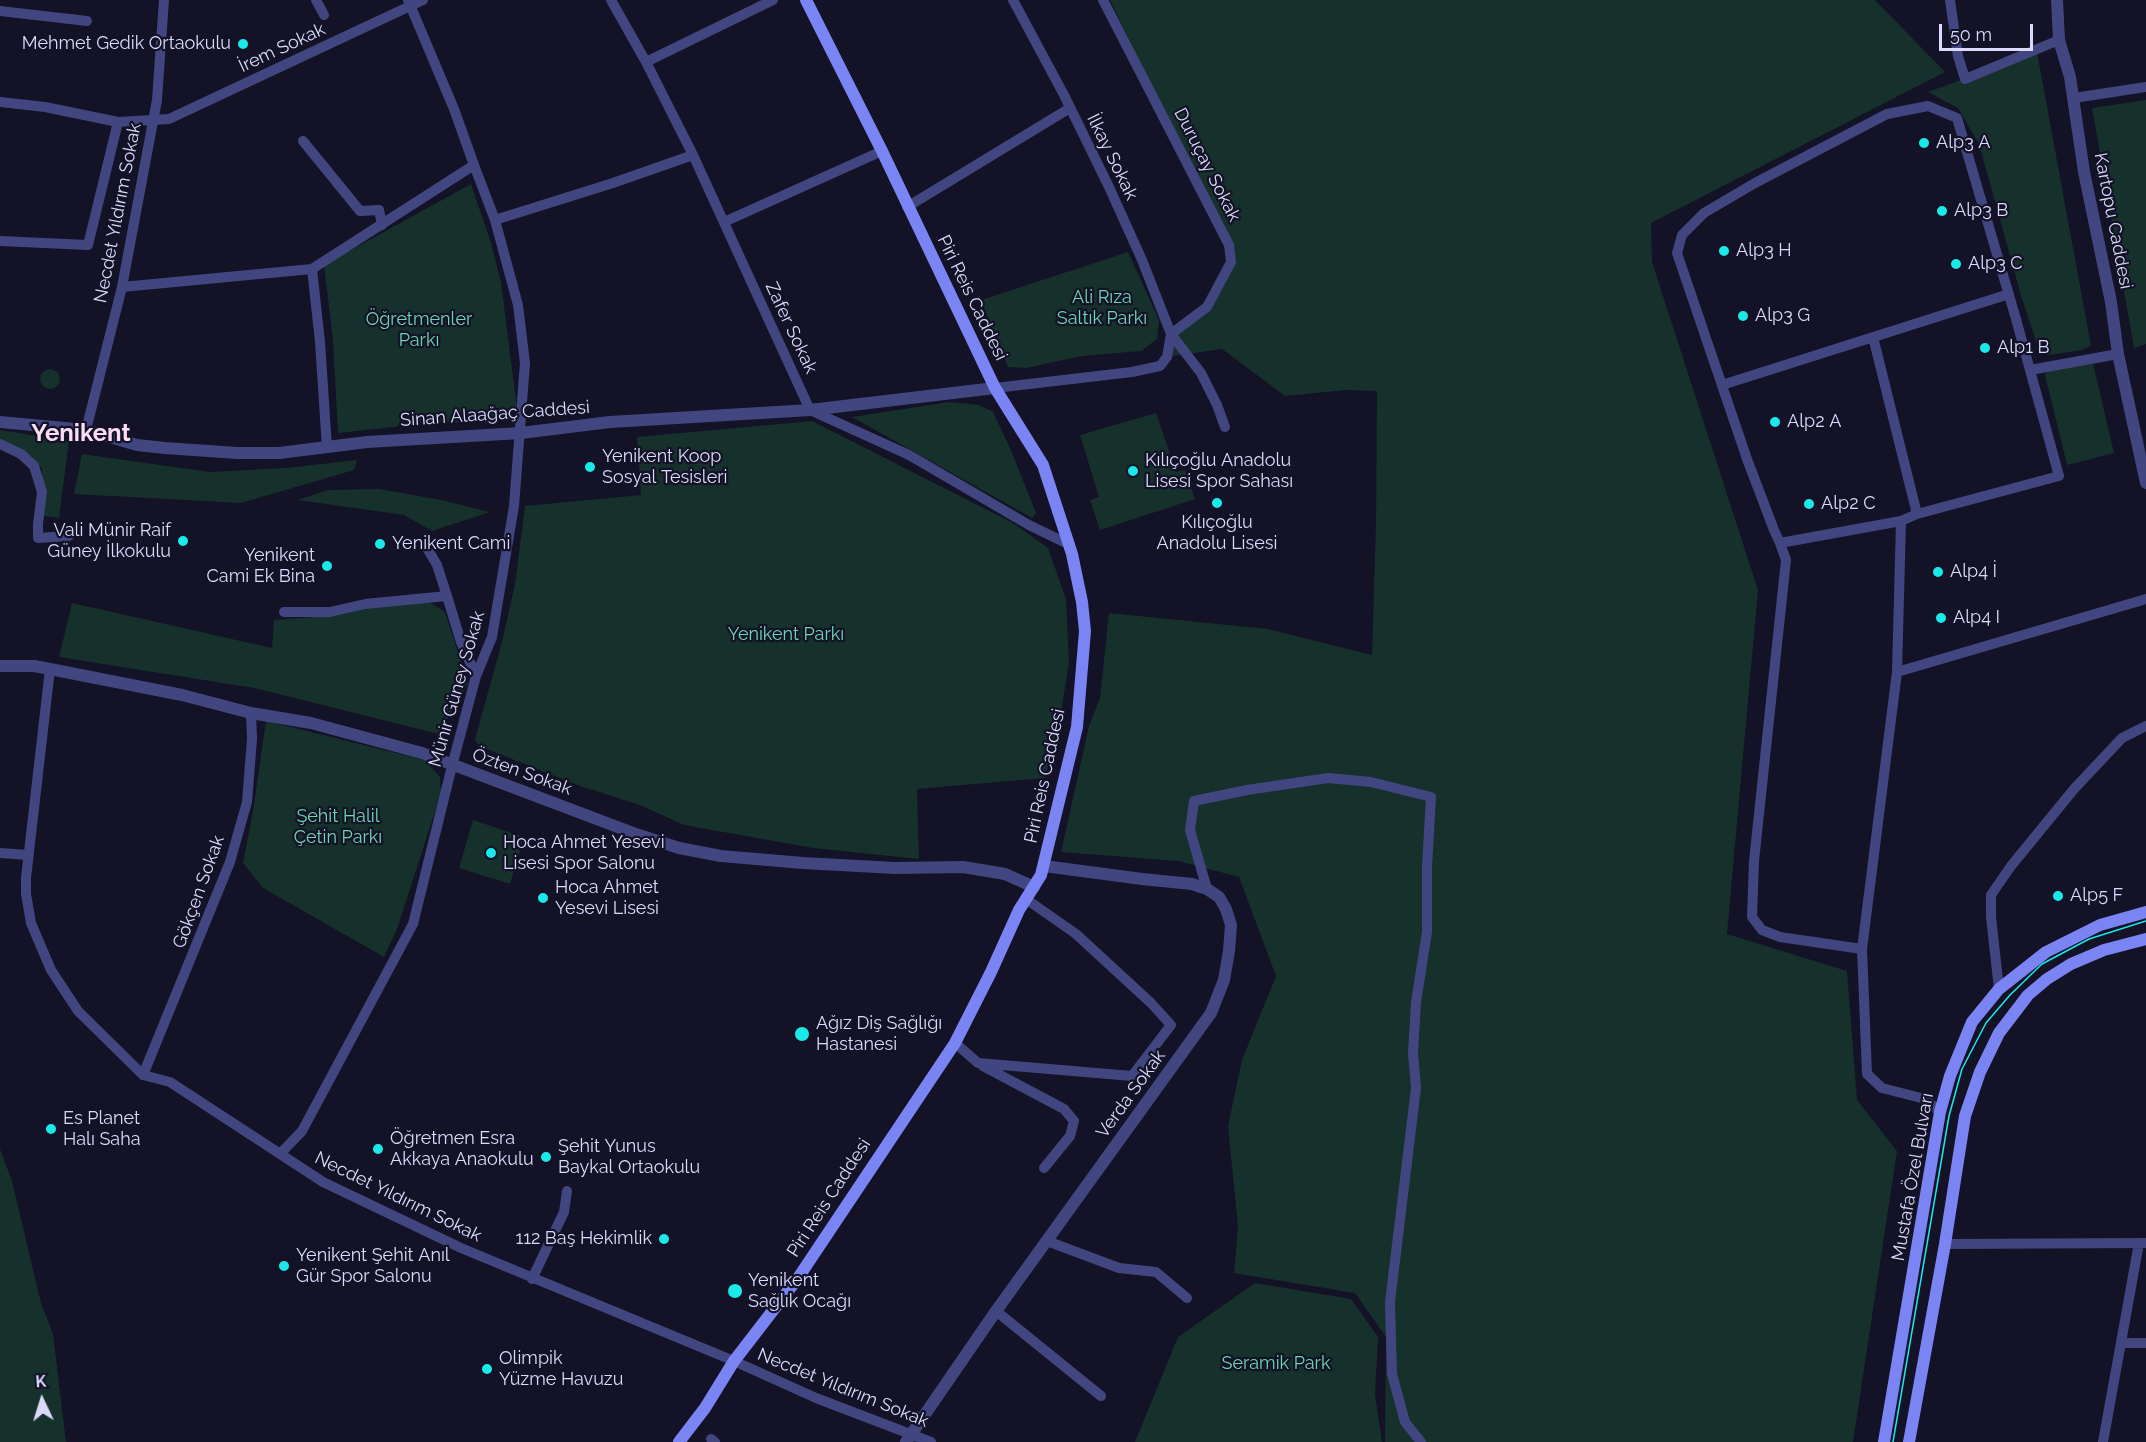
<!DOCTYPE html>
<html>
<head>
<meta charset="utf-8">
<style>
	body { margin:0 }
	#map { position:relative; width:2146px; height:1442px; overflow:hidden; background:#131226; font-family:Raleway,sans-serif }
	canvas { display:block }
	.north { position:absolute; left:12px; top:1370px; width:60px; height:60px; -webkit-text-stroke:4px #131226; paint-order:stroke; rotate:356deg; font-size:16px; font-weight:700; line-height:24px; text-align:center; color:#dbdafc }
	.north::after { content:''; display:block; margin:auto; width:21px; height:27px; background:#dbdafc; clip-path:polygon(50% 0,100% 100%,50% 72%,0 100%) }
	.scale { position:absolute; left:1939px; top:24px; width:94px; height:27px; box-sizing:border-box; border:3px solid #dbdafc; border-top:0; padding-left:8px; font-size:18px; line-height:21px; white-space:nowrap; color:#dbdafc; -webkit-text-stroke:4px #131226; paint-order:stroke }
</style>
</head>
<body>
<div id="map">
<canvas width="2146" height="1442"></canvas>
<div class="north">K</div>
<div class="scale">50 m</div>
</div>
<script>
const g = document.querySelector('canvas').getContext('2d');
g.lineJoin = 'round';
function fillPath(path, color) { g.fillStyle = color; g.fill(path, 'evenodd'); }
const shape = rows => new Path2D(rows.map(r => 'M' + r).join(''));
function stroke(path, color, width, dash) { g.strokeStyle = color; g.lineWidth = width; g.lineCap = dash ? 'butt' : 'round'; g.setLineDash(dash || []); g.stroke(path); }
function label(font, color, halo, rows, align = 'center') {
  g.font = font + ' Raleway,sans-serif'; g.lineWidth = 4.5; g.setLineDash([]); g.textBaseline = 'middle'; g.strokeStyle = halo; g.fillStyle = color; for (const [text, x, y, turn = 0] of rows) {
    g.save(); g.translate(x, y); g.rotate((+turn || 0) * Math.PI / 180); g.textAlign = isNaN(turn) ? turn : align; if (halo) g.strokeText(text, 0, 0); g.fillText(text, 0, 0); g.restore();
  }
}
const green = shape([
	[1110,0,1875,0,1945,72,1651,223,1652,262,1758,590,1727,934,1847,971,1857,1100,1897,1151,1853,1442,1385,1442,1386,1337,1355,1293,1234,1273,1238,1227,1228,1126,1242,1060,1276,976,1239,877,1178,861,1061,852,1089,726,1100,698,1109,613,1268,629,1372,655,1376,523,1377,391,1346,390,1285,396,1222,349,1167,357,1171,334,1207,307,1223,279,1229,245],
	[2037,52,2091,346,2082,350,2048,355,2040,353,2022,299,1979,144,1958,108,1928,92],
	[2146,100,2146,344,2134,348,2092,108],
	[471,184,491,243,501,282,517,408,491,422,408,423,394,427,338,433,333,340,324,265],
	[1128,252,1159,320,1157,339,1141,351,1082,356,1026,368,1008,367,981,300],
	[2093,363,2114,453,2067,465,2045,375,2048,370],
	'40 379a10 10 0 1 1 20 0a10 10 0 1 1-20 0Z',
	[949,402,979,405,993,412,1010,448,1036,513,1032,518,852,417],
	[1156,413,1176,472,1185,470,1195,499,1100,530,1090,500,1099,497,1080,435],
	[812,421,1013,523,1048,548,1066,599,1069,663,1059,724,1045,778,917,789,919,859,813,848,684,825,640,805,580,786,479,746,475,739,502,642,515,584,525,506,641,495,637,437],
	[0,430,69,441,59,518,44,516,42,468,9,444,0,439],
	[82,454,210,472,286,468,357,460,354,470,241,503,74,494],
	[379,489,441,500,490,512,432,531,404,515,298,500,328,490],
	[429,602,445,612,468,683,439,734,254,688,59,657,72,603,272,648,274,620,340,615,366,606],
	[266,721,425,760,440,777,441,793,397,929,384,957,263,888,243,863,253,811],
	[473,820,524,837,510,884,459,868],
	[0,1149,12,1181,41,1303,53,1334,66,1442,0,1442],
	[1255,1283,1351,1299,1378,1337,1375,1395,1382,1442,1135,1442,1178,1337]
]);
const minor = shape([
	[316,0,324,15],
	[611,0,646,62,693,155,810,410,909,455,1029,525,1068,544],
	[1103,0,1229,245,1231,262,1207,307,1171,334,1201,373,1217,405,1225,427],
	[1950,0,1958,56,1965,79,2059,40],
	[0,11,87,21],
	[646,62,773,0],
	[2074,98,2146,87],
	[0,102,45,107,118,122,169,119,423,0],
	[303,141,360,211,379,210,382,225],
	[907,207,1070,108],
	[495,220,613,183,693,155],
	[724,222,882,151],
	[0,241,88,245,118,122],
	[122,287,312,269],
	[1873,337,1917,514],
	[2030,370,2118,354],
	[1722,385,2009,294],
	[995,388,1132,372,1160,366,1167,357,1171,334,1142,260,1109,187,1064,95,1013,0],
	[86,430,122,287,157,100,164,0],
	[0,444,21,454,34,466,42,492,38,524,38,538,69,536],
	[327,448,320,342,312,269,474,165,454,109,408,0],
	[1780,543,1901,521,1917,514,2059,476,2016,319,1957,118,1928,106,1887,114,1755,183,1704,213,1682,235,1677,253,1747,459,1774,530,1780,543,1786,560,1754,861,1752,917,1762,930,1780,937,1862,949,1867,1074,1882,1088,1925,1099,1940,1112],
	[427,548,437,565,447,596],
	[284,612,330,612,365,604,447,596,461,642,476,676],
	[50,669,26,878,26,894,31,923,51,970,78,1011,143,1075,170,1082,323,1182,461,1248,734,1361,816,1398,931,1442],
	[1897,672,2146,599],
	[0,853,28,855],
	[1207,889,1190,830,1194,801,1247,790,1328,778,1371,782,1431,797,1427,866,1427,932,1416,1002,1413,1053,1416,1088,1390,1302,1392,1374,1405,1422,1421,1442],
	[1862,949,1897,672,1901,521],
	[1999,989,1991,917,1991,895,2011,866,2074,789,2122,738,2146,726],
	[955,1043,978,1063,1132,1076,1171,1025,1151,1003,1076,934,1026,899],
	[983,1066,1064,1109,1074,1121,1070,1136,1044,1168],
	[143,1075,230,862,247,802,252,739,251,713],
	[280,1154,302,1131,413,924,452,766,476,676,492,637,514,506,525,363,518,305,495,220,474,165],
	[1047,1241,1119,1268,1156,1272,1187,1298],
	[1945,1244,2146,1243],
	[532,1279,564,1212,567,1191],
	[996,1311,1101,1396],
	[2121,1343,2146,1343],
	[711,1439,715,1442],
	[2103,1442,2139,1243]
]);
const tertiary = shape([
	[2057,0,2059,40,2070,77,2084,172,2111,302,2118,354,2146,483],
	[0,422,86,430,137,445,165,448,237,453,279,453,367,442,521,433,610,422,810,410,995,388],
	[0,666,34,666,50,669,182,695,251,713,311,723,422,753,636,834,679,848,721,856,803,863,895,868,963,867,1005,874,1034,887],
	[906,1442,996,1311,1211,1013,1224,980,1229,951,1231,925,1226,909,1219,897,1207,889,1192,884,1142,879,1044,866]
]);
const secondary = shape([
	[679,1442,705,1408,734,1361,798,1278,955,1043,991,972,1019,910,1041,875,1077,727,1085,631,1082,602,1072,554,1043,465,995,388,882,151,806,0],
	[1884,1442,1940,1112,1950,1076,1972,1022,1999,989,2046,952,2100,925,2146,912],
	[1909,1442,1945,1244,1965,1116,1980,1072,1999,1033,2028,995,2047,979,2071,964,2104,950,2146,939]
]);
const tram = shape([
	[1893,1442,1949,1116,1962,1069,1986,1023,2010,995,2042,964,2089,939,2146,921]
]);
const markers = [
	[243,44,6,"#19e9e9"],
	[1924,143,6,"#19e9e9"],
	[1942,211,6,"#19e9e9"],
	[1724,251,6,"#19e9e9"],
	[1956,264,6,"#19e9e9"],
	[1743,316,6,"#19e9e9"],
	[1985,348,6,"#19e9e9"],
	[1775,422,6,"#19e9e9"],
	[590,467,6,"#19e9e9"],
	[1133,471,6,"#19e9e9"],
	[1217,503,6,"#19e9e9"],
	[1809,504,6,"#19e9e9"],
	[183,541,6,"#19e9e9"],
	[380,544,6,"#19e9e9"],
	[327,566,6,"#19e9e9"],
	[1938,572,6,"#19e9e9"],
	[1941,618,6,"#19e9e9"],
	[491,853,6,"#19e9e9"],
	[2058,896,6,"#19e9e9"],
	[543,898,6,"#19e9e9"],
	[802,1034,8,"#19e9e9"],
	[51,1129,6,"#19e9e9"],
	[378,1149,6,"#19e9e9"],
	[546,1157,6,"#19e9e9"],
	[664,1239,6,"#19e9e9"],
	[284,1266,6,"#19e9e9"],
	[735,1291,8,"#19e9e9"],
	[487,1369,6,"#19e9e9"]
];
const poiNames = [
	["Mehmet Gedik Ortaokulu",231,44,"right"],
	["Alp3 A",1936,143],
	["Alp3 B",1954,211],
	["Alp3 H",1736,251],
	["Alp3 C",1968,264],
	["Alp3 G",1755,316],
	["Alp1 B",1997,348],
	["Alp2 A",1787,422],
	["Yenikent Koop",602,457],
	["Sosyal Tesisleri",602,478],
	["Kılıçoğlu Anadolu",1145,461],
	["Lisesi Spor Sahası",1145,482],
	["Alp2 C",1821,504],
	["Kılıçoğlu",1217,523,"center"],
	["Anadolu Lisesi",1217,544,"center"],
	["Vali Münir Raif",171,531,"right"],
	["Güney İlkokulu",171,552,"right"],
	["Yenikent Cami",392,544],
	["Yenikent",315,556,"right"],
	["Cami Ek Bina",315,577,"right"],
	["Alp4 İ",1950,572],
	["Alp4 I",1953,618],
	["Hoca Ahmet Yesevi",503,843],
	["Lisesi Spor Salonu",503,864],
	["Hoca Ahmet",555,888],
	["Yesevi Lisesi",555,909],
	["Alp5 F",2070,896],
	["Ağız Diş Sağlığı",816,1024],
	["Hastanesi",816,1045],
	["Es Planet",63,1119],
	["Halı Saha",63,1140],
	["Öğretmen Esra",390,1139],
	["Akkaya Anaokulu",390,1160],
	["Şehit Yunus",558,1147],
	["Baykal Ortaokulu",558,1168],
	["112 Baş Hekimlik",652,1239,"right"],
	["Yenikent Şehit Anıl",296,1256],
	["Gür Spor Salonu",296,1277],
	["Yenikent",748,1281],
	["Sağlık Ocağı",748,1302],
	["Olimpik",499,1359],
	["Yüzme Havuzu",499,1380]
];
const streetNames = [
	["İrem Sokak",282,48,-25],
	["İlkay Sokak",1112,157,64],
	["Duruçay Sokak",1207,165,63],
	["Necdet Yıldırım Sokak",118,213,-79],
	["Kartopu Caddesi",2113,221,79],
	["Piri Reis Caddesi",972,298,64],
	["Zafer Sokak",791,328,65],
	["Sinan Alaağaç Caddesi",495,414,-4],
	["Münir Güney Sokak",457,689,-74],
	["Özten Sokak",522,772,20],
	["Piri Reis Caddesi",1045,776,-78],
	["Gökçen Sokak",199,892,-70],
	["Verda Sokak",1131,1094,-54],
	["Mustafa Özel Bulvarı",1913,1177,-80],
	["Necdet Yıldırım Sokak",398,1197,26],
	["Piri Reis Caddesi",829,1198,-57],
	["Necdet Yıldırım Sokak",843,1388,22]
];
const parkNames = [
	["Ali Rıza",1102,298],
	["Saltık Parkı",1102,319],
	["Öğretmenler",419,320],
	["Parkı",419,341],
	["Yenikent Parkı",786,635],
	["Şehit Halil",338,817],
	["Çetin Parkı",338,838],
	["Seramik Park",1276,1364]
];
const districtNames = [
	["Yenikent",81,434]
];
fillPath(green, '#16302c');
stroke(minor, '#414681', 10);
stroke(tertiary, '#414681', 12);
stroke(secondary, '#7a84f3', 12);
stroke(tram, '#19e9e9', 1.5);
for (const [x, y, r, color] of markers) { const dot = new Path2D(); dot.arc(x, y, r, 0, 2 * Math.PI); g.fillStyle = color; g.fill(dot); stroke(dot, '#131226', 2); }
label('18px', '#dbdafc', '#131226', poiNames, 'left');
label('18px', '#dbdafc', '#131226', streetNames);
label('18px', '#6cd6b0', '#131226', parkNames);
label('bold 24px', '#fcdcf4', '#131226', districtNames);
</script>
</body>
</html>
